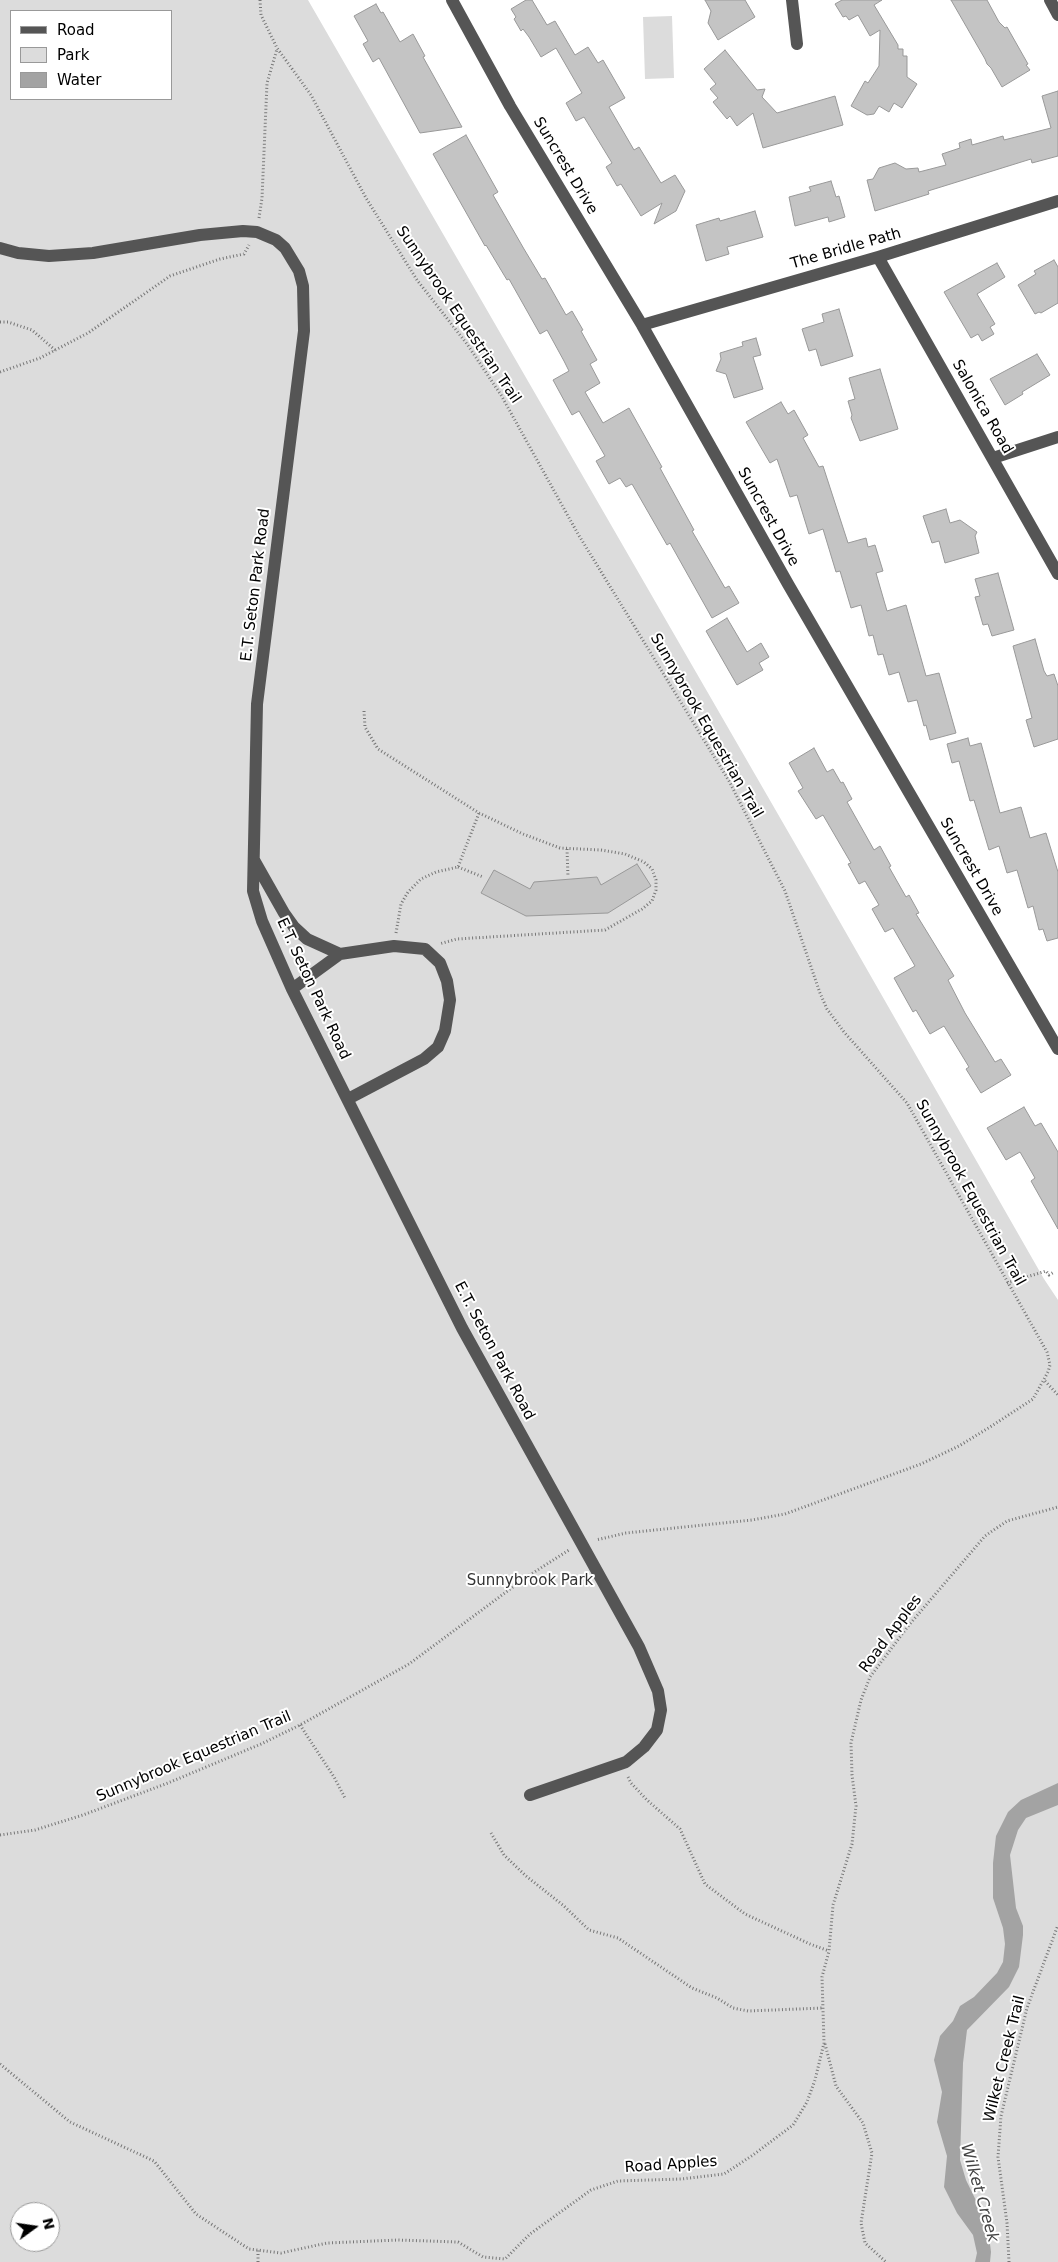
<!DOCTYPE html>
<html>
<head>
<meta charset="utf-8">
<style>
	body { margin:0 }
	#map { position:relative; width:1058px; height:2262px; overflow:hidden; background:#fff; font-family:"DejaVu Sans",sans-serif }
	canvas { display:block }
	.legend { position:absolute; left:10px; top:10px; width:162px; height:90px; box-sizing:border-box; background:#fff; border:1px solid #999; margin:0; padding:6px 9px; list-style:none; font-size:15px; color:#000 }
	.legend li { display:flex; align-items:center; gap:10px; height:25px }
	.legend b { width:25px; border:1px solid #999 }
	.north { position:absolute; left:10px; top:2202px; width:50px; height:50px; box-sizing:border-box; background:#fff; border:1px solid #999; border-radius:50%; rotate:76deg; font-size:14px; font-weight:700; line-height:20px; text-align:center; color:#000 }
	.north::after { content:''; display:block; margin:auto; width:18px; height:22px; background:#000; clip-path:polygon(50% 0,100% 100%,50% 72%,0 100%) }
</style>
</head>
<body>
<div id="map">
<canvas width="1058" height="2262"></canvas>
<ul class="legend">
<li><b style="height:6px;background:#555"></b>Road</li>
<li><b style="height:14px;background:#dcdcdc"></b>Park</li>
<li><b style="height:14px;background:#a3a3a3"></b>Water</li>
</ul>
<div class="north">N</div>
</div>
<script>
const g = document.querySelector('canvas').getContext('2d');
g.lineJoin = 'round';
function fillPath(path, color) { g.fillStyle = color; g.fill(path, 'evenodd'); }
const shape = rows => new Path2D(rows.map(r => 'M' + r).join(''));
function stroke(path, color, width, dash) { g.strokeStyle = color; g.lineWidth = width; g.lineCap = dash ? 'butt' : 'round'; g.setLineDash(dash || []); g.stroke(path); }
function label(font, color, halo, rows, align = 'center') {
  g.font = font + ' "DejaVu Sans",sans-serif'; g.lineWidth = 4; g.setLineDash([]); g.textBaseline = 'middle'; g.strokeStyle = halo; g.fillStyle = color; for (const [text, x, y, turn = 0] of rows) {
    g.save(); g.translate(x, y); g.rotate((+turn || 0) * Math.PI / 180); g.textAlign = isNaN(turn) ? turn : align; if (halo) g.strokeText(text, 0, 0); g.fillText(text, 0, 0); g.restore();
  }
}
const green = shape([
	[0,0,308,0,805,861,1044,1279,1058,1300,1058,2262,0,2262],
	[11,11,171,11,171,99,11,99],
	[20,2212,50,2212,50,2242,20,2242],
	[672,16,674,78,645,79,643,17]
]);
const water = shape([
	[1058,1783,1058,1805,1026,1818,1018,1830,1010,1855,1016,1908,1023,1926,1023,1935,1019,1967,1009,1987,967,2030,963,2063,960,2160,966,2180,985,2219,989,2236,991,2252,990,2262,975,2262,977,2253,973,2235,957,2213,944,2187,947,2156,937,2122,942,2092,934,2060,940,2036,953,2021,960,2006,974,1997,997,1973,1003,1962,1005,1944,1003,1928,993,1898,993,1863,996,1836,1008,1812,1021,1800]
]);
const building = shape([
	[526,0,532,0,547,25,555,21,575,55,588,47,598,63,603,60,625,98,609,107,634,150,639,147,661,183,675,175,685,191,676,211,654,224,662,203,641,216,621,184,617,186,606,167,612,163,584,117,576,121,566,103,582,93,556,48,541,57,529,37,523,29,521,31,514,19,516,17,511,9,526,0],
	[705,0,745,0,755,17,718,40,708,23,711,11,705,0],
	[842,0,882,0,874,5,898,45,898,49,903,49,903,56,907,56,907,77,917,84,902,108,894,103,889,112,879,106,874,114,867,115,851,106,865,81,868,83,879,66,880,30,870,36,858,15,849,20,846,16,843,17,835,4,842,0],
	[951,0,987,0,999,22,1005,28,1007,27,1028,64,1026,65,1030,70,1002,87,991,68,987,64,985,59,951,0],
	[376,4,381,13,383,12,400,42,413,34,425,56,423,57,462,127,420,133,379,58,373,62,363,44,368,41,354,16,376,4],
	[725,50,757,90,765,89,762,97,777,113,835,96,843,125,763,148,753,113,737,126,730,116,727,119,713,102,718,98,710,89,716,84,704,69,725,50],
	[1058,91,1058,156,1032,163,1031,159,928,191,929,194,875,211,867,180,873,179,879,168,895,163,906,169,918,168,919,172,946,165,942,154,960,148,959,143,971,139,972,145,1003,136,1004,140,1051,128,1042,96,1058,91],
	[466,135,498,192,493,195,524,249,542,279,545,278,566,315,572,311,583,330,581,331,597,360,590,364,600,383,585,392,603,423,629,408,662,467,660,468,694,530,692,531,725,588,729,586,739,603,712,618,670,543,667,545,632,484,626,487,620,478,609,484,596,461,605,456,579,411,572,415,553,380,569,371,564,361,547,330,540,334,509,279,507,280,486,245,485,246,433,154,466,135],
	[831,181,836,197,839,196,845,217,829,222,828,217,795,226,789,197,811,191,809,187,831,181],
	[755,211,763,237,727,247,729,254,706,261,696,225,719,218,720,221,755,211],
	[1054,260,1058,267,1058,303,1041,313,1039,312,1035,314,1018,285,1036,274,1034,271,1054,260],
	[997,263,1005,277,977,294,995,324,990,327,994,334,982,341,978,334,971,338,944,292,997,263],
	[839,309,853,356,821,366,816,349,809,351,802,329,824,322,822,314,839,309],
	[756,338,761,355,753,357,763,389,734,398,726,374,716,371,721,359,720,353,743,346,742,342,756,338],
	[1037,354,1050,375,1022,392,1023,394,1005,405,990,379,1037,354],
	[880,369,898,429,860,441,851,418,852,415,848,401,855,399,849,378,880,369],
	[781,402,788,414,794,410,808,435,803,438,819,467,823,466,848,543,866,538,868,547,875,545,883,571,876,573,887,611,906,605,926,676,939,673,956,733,930,740,926,725,924,726,917,700,908,702,899,672,889,675,883,654,878,655,873,635,869,636,861,605,851,608,840,571,836,572,823,529,809,534,797,495,790,497,777,459,770,463,746,422,781,402],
	[946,509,950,523,960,520,977,532,975,536,979,553,945,563,939,541,932,543,923,516,946,509],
	[998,573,1014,630,992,636,988,624,983,625,975,597,980,596,975,579,998,573],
	[727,618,747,652,761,643,769,657,759,663,763,670,737,685,706,631,727,618],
	[1035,639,1044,671,1047,676,1054,674,1058,686,1058,739,1034,747,1026,720,1032,718,1013,646,1035,639],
	[968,738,970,746,981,743,1000,813,1021,807,1030,838,1046,833,1058,872,1058,938,1047,941,1043,929,1039,930,1033,906,1028,908,1017,870,1007,873,999,846,989,850,974,800,970,801,959,761,952,763,947,744,968,738],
	[814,748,827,772,833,769,841,783,843,782,852,799,847,802,874,850,880,846,891,866,889,867,906,897,909,895,919,913,916,914,954,976,948,980,965,1013,995,1062,1001,1059,1011,1075,981,1093,966,1069,969,1067,944,1026,930,1034,916,1010,913,1012,894,978,915,966,893,928,885,932,872,909,879,905,865,881,859,884,848,864,851,863,823,815,816,819,798,791,803,788,789,763,814,748],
	[637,864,651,886,608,913,526,916,481,893,494,870,530,889,534,882,597,877,601,885,637,864],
	[1024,1107,1035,1126,1041,1123,1058,1152,1058,1229,1031,1181,1035,1178,1020,1152,1006,1160,987,1128,1024,1107]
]);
const path = shape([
	[260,0,261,15,277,48,311,95,366,198,417,280,467,344,501,395,578,534,729,781,785,891,820,993,827,1009,844,1032,907,1103,1047,1352,1050,1365,1048,1372,1033,1399,990,1427,959,1446,921,1464,785,1514,752,1520,626,1533,596,1540],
	[259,218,262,198,267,83,277,49],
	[0,322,8,322,32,330,55,350],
	[0,372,40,358,88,333,170,276,220,259,244,254,249,245],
	[364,711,365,727,378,749,479,813,523,834,560,848,601,850,625,854,644,862,652,869,656,880,656,890,652,901,642,909,605,930,457,939,439,944],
	[567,849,568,877],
	[458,867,483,877],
	[396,933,401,904,408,892,421,879,436,872,458,867,479,813],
	[1007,1283,1046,1271,1049,1275,1054,1272],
	[1045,1381,1058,1395],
	[300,1725,334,1777,345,1798],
	[628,1777,631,1783,647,1800,680,1829,705,1884,745,1914,810,1944,829,1951],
	[491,1833,504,1855,526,1876,564,1906,589,1930,618,1938,692,1988,717,1998,733,2008,748,2011,823,2008],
	[0,1835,35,1830,83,1815,168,1783,261,1744,300,1725,409,1664,525,1578,569,1550],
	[825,2044,836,2086,863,2123,872,2153,861,2223,865,2243,886,2262],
	[0,2064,70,2122,154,2161,196,2214,249,2249,281,2253,327,2243,398,2240,458,2242,483,2257,505,2259,530,2234,591,2190,618,2181,681,2179,724,2174,753,2155,793,2125,807,2102,815,2080,824,2043,822,1977,829,1951,833,1905,852,1844,856,1806,852,1775,851,1743,861,1700,870,1677,909,1625,985,1536,1007,1521,1058,1507],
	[258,2262,258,2250],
	[1009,2262,1007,2223,998,2157,1001,2116,1027,2008,1058,1925]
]);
const minor = shape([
	[452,0,510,106,642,325,788,584,1058,1049],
	[792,0,797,44],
	[1050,0,1058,15],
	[0,248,18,253,49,256,93,253,200,235,243,231,257,232,276,240,285,248,299,271,303,286,304,331,257,704,253,891,262,921,292,989,462,1328,639,1647,658,1691,661,1710,657,1730,644,1747,626,1762,530,1795],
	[878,257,1058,574],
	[642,325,878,257,1058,201],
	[993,458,1058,437],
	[254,860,284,913,294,927,307,939,340,954],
	[292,989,340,954,394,946,425,949,440,963,447,981,450,1000,445,1031,438,1047,424,1059,348,1099]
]);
const streetNames = [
	["Suncrest Drive",565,166,59],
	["The Bridle Path",846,249,-16],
	["Sunnybrook Equestrian Trail",458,315,56],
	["Salonica Road",982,407,60],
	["Suncrest Drive",768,517,61],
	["E.T. Seton Park Road",256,585,-83],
	["Sunnybrook Equestrian Trail",706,726,60],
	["Suncrest Drive",971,867,60],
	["E.T. Seton Park Road",313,989,65],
	["Sunnybrook Equestrian Trail",970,1193,61],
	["E.T. Seton Park Road",494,1351,62],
	["Road Apples",891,1634,-53],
	["Sunnybrook Equestrian Trail",194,1757,-23],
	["Wilket Creek Trail",1005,2059,-76],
	["Road Apples",671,2165,-4]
];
const parkNames = [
	["Sunnybrook Park",530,1581]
];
const waterNames = [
	["Wilket Creek",979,2193,74]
];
fillPath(green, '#dcdcdc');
fillPath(water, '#a3a3a3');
fillPath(building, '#c4c4c4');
stroke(building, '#999', 1);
stroke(path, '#777', 3, [1, 2.5]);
stroke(minor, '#555', 12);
label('15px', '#000', '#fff', streetNames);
label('15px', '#333', '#fff', parkNames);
label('italic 16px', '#444', '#fff', waterNames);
</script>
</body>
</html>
